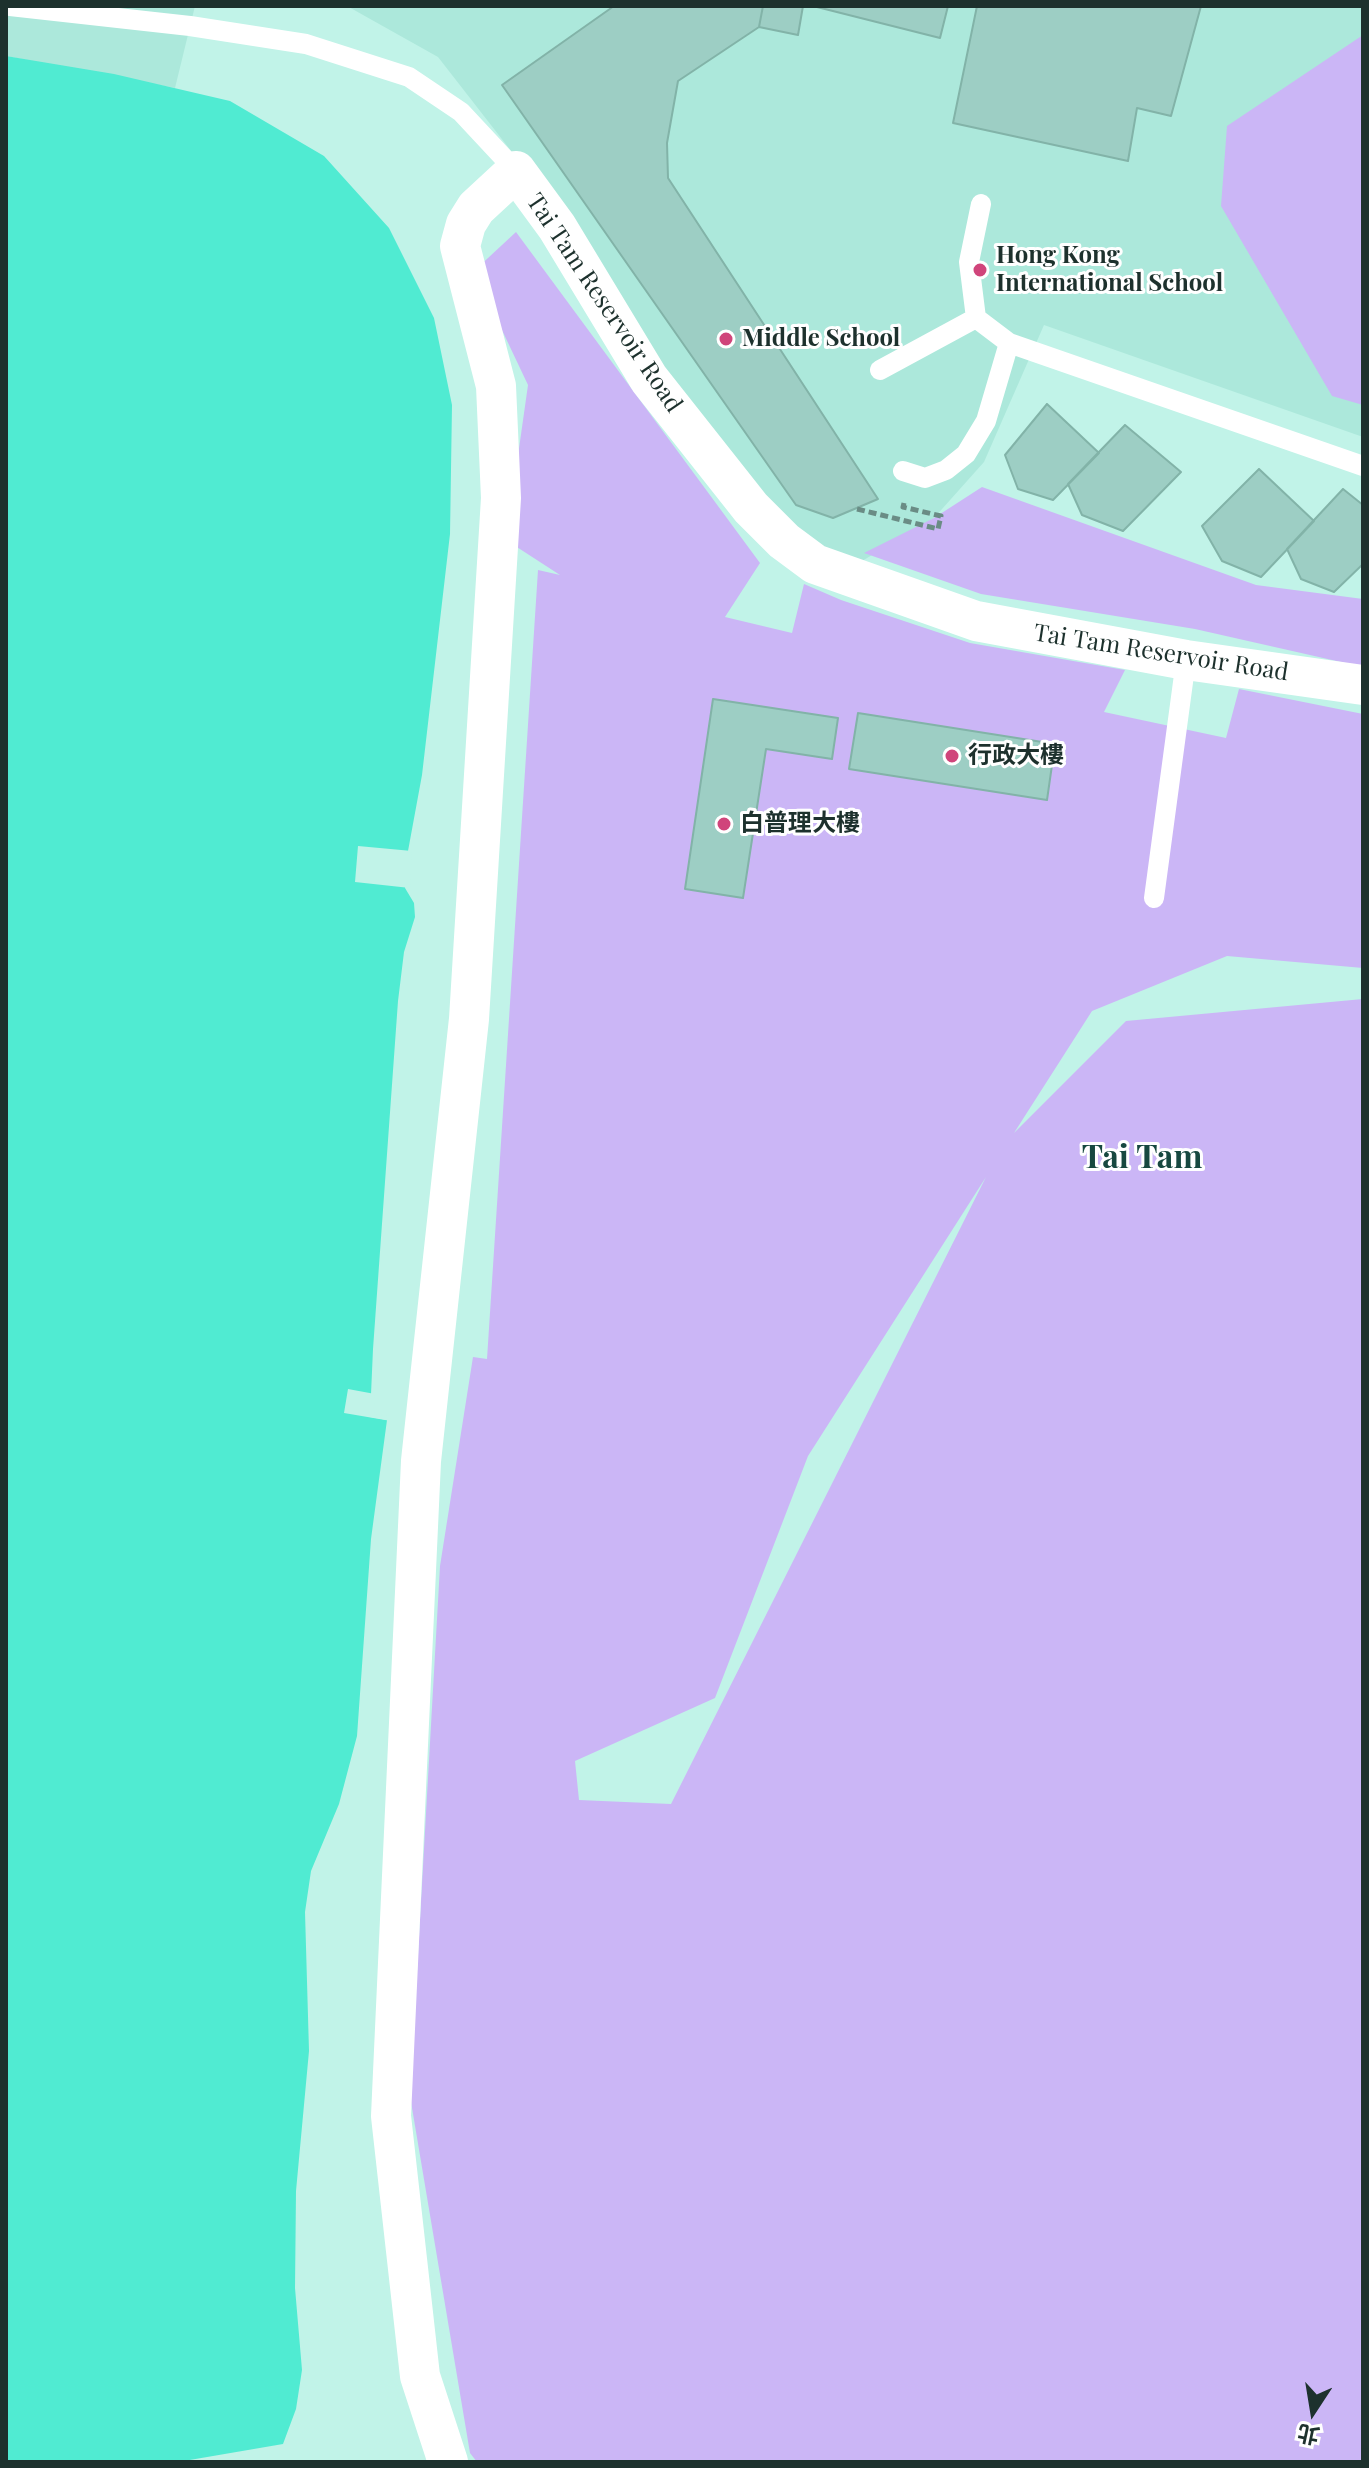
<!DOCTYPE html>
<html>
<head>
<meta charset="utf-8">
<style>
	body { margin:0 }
	#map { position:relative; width:1369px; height:2468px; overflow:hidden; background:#c1f3e8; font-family:"Playfair Display","Noto Sans TC",serif }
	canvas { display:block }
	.frame { position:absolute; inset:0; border:8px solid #1d312d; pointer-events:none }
	.north { position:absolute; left:1273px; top:2372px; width:80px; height:80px; -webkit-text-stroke:6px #fff; paint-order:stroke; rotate:192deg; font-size:22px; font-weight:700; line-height:32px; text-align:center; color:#1d312d }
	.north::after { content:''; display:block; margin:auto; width:28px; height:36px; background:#1d312d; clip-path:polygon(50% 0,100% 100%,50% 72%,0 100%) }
</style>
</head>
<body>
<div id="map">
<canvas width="1369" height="2468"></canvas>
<div class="frame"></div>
<div class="north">北</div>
</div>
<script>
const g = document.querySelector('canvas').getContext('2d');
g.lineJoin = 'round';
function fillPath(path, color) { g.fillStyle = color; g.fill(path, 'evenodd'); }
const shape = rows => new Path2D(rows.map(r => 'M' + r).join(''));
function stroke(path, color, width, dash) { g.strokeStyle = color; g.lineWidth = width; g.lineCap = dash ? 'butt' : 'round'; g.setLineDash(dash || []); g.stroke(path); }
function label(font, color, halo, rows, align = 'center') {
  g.font = font + ' "Playfair Display","Noto Sans TC",serif'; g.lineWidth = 6; g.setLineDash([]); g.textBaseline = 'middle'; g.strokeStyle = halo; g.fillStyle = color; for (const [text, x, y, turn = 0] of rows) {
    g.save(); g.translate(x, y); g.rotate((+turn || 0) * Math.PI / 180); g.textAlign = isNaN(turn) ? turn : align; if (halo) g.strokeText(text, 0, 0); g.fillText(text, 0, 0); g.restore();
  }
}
const built = shape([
	[6,6,195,6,175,88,6,56],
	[347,6,1363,6,1363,437,1044,325,984,462,934,518,852,567,796,540,741,482,561,215,438,57]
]);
const green = shape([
	[1363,35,1363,405,1332,396,1221,206,1227,126],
	[516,232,760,563,725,617,792,633,804,584,841,600,970,643,1125,670,1104,712,1226,738,1239,689,1363,714,1363,968,1227,956,1092,1011,1014,1133,1126,1021,1363,999,1363,2462,477,2462,470,2453,410,2096,440,1566,473,1357,487,1359,538,570,560,575,506,540,528,385,474,271],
	[986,1177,671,1804,579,1800,575,1761,715,1698,808,1456],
	[982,487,1256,585,1363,599,1363,667,1195,629,981,594,864,553,934,518]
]);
const water = shape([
	[6,56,114,74,230,101,324,156,389,228,434,318,452,405,450,534,422,775,408,851,405,888,414,903,415,917,404,952,398,1001,373,1349,370,1417,387,1420,371,1539,357,1736,339,1804,311,1871,305,1912,309,2051,296,2191,295,2288,302,2370,296,2409,283,2444,178,2462,6,2462]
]);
const pier = shape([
	[358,846,412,851,410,888,355,882],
	[348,1389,375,1394,374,1414,389,1416,391,1421,344,1413]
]);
const building = shape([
	[614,6,763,6,759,27,678,81,667,143,668,178,878,499,833,518,796,505,502,85,614,6],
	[763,6,803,6,798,35,759,27,763,6],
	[813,6,948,6,940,38,813,6],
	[977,6,1201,6,1171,116,1137,108,1128,161,953,123,977,6],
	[1047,404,1099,453,1053,500,1018,489,1005,455,1047,404],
	[1125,425,1181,472,1123,531,1082,515,1068,484,1125,425],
	[1259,469,1314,521,1261,577,1222,561,1202,526,1259,469],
	[1343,489,1363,505,1363,564,1334,592,1301,579,1287,549,1343,489],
	[713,699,838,718,832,759,766,749,743,898,685,889,713,699],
	[858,713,1055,744,1047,800,849,769,858,713]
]);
const path = shape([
	[857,509,938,529,941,516,903,507,904,503]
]);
const lane = shape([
	[10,6,190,26,306,44,409,77,461,112,516,171],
	[981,204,969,262,976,318,1009,343,1363,466],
	[880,370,976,318],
	[903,471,925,478,946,470,966,454,986,421,1009,343],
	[1154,898,1186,660]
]);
const street = shape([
	[448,2462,420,2376,391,2116,421,1461,469,1019,501,498,496,386,460,246,466,224,476,208,516,171,557,227,649,379,751,508,784,541,815,564,976,621,1186,660,1363,685]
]);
const markers = [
	[980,270,8,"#d0457b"],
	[726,339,8,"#d0457b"],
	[952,756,8,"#d0457b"],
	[724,824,8,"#d0457b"]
];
const poiNames = [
	["Hong Kong",996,256],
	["International School",996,284],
	["Middle School",742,339],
	["行政大樓",968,756],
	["白普理大樓",740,824]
];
const streetNames = [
	["Tai Tam Reservoir Road",604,303,56],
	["Tai Tam Reservoir Road",1161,653,9]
];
const districtNames = [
	["Tai Tam",1142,1158]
];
fillPath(built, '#ace8db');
fillPath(green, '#cbb6f6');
fillPath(water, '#50ebd2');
fillPath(pier, '#c1f3e8');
fillPath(building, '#9dcec4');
stroke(building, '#82b3a8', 2);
stroke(path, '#6a8c85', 5, [8, 4]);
stroke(lane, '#fff', 20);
stroke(street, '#fff', 40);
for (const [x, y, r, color] of markers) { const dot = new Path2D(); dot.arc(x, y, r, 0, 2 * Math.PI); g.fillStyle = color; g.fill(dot); stroke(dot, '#fff', 3); }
label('bold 24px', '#1d312d', '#fff', poiNames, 'left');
label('24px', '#1d312d', '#fff', streetNames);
label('bold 32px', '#174840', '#fff', districtNames);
</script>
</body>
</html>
